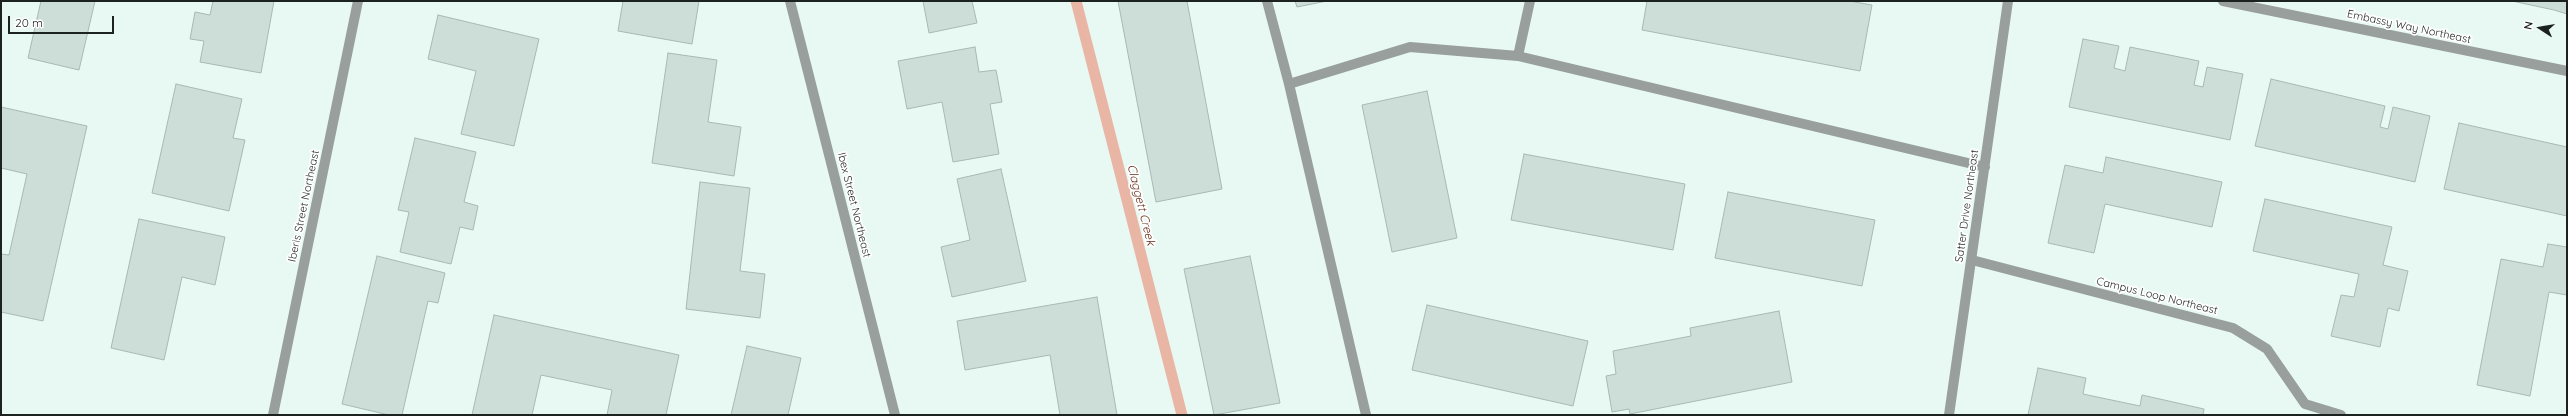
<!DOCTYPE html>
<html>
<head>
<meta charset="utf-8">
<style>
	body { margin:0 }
	#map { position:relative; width:2568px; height:416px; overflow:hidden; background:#e8f9f4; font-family:Quicksand,sans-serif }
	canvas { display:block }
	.frame { position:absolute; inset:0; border:2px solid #1c2220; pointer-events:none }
	.north { position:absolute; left:2520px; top:8px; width:40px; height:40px; -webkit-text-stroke:3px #fff; paint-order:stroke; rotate:282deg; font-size:11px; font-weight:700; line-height:16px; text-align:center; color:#1c2220 }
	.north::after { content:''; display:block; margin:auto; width:14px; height:18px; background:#1c2220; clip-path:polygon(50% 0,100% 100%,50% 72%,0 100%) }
	.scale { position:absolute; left:8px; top:16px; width:106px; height:18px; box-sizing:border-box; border:2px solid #1c2220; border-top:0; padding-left:5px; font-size:12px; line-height:14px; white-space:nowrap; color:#1c2220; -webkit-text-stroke:3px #fff; paint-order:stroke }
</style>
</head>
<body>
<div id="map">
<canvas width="2568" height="416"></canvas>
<div class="frame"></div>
<div class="north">N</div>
<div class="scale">20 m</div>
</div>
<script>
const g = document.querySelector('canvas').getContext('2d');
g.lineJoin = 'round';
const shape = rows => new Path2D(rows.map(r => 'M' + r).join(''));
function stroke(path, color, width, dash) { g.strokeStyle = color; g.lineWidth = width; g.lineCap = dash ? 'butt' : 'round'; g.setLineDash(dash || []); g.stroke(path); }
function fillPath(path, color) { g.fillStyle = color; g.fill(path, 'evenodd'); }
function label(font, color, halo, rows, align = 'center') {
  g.font = font + ' Quicksand,sans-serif'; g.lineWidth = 3.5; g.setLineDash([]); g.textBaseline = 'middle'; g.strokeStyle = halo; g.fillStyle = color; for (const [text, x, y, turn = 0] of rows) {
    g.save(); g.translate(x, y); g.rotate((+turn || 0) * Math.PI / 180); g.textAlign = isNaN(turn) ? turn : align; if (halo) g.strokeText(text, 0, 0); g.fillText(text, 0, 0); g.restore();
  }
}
const stream = shape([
	[1076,1,1182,415]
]);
const building = shape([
	[41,1,95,1,79,70,28,58,41,1],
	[213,1,274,1,261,73,200,62,204,41,190,39,195,12,210,15,213,1],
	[623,1,699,1,692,44,618,31,623,1],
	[923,1,972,1,977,23,929,33,923,1],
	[1118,1,1187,1,1222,189,1156,202,1118,1],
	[1295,1,1327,1,1297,7,1295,1],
	[1647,1,1849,1,1872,5,1860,71,1642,30,1647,1],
	[2512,1,2567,1,2567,14,2554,10,2512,1],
	[438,15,539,39,514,146,461,134,476,71,428,59,438,15],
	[2083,39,2119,46,2114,68,2125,71,2130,47,2199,61,2194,85,2203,87,2207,67,2243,74,2230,140,2069,107,2083,39],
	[975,47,979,72,996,70,1002,102,990,104,999,154,953,162,942,102,907,109,898,61,975,47],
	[668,53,717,60,708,122,741,127,734,176,652,163,668,53],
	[2271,79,2385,106,2380,127,2388,129,2393,107,2430,116,2415,182,2255,146,2271,79],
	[176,84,242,99,233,138,245,140,229,211,152,193,176,84],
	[1427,91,1457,238,1392,252,1362,105,1427,91],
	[1,107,87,126,43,321,1,312,1,254,9,255,27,174,1,168,1,107],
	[2459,123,2567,147,2567,216,2444,189,2459,123],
	[415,138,476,152,464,202,478,206,473,230,460,227,451,264,400,252,409,212,398,210,415,138],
	[1524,154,1685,184,1673,250,1511,220,1524,154],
	[2106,157,2222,182,2212,227,2105,204,2094,253,2048,243,2065,165,2103,173,2106,157],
	[1001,169,1026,281,952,297,941,247,970,240,957,179,1001,169],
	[700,182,750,188,740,271,765,274,760,318,686,309,700,182],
	[1728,192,1875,220,1862,286,1715,258,1728,192],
	[2265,199,2392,227,2383,265,2408,271,2399,311,2388,308,2380,347,2331,336,2341,295,2354,297,2359,274,2253,251,2265,199],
	[139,219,225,237,215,285,182,277,164,360,111,348,139,219],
	[2548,244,2567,247,2567,295,2549,292,2530,396,2477,385,2501,259,2543,267,2548,244],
	[377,256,445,273,438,303,428,301,402,415,389,415,342,404,377,256],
	[1250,256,1280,403,1214,415,1184,269,1250,256],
	[1097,297,1117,415,1060,415,1050,355,965,370,957,321,1097,297],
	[1427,305,1588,341,1573,406,1412,370,1427,305],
	[1779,311,1792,382,1630,414,1629,409,1612,412,1606,376,1616,374,1613,351,1691,336,1690,328,1779,311],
	[494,315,679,355,666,415,607,415,612,390,541,375,532,415,472,415,494,315],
	[747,346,801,358,788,415,731,415,747,346],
	[2038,368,2086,378,2083,394,2140,406,2142,395,2204,409,2203,415,2028,415,2038,368]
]);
const minor = shape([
	[790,1,895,415],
	[1267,1,1289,84],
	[2223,1,2567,71],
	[1518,56,1985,167],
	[1972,260,2233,328,2267,349,2305,404,2341,415],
	[273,415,358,1],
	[1366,415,1289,84,1410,47,1518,56,1530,1],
	[1949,415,2008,1]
]);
const streetNames = [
	["Embassy Way Northeast",2409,27,12],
	["Ibex Street Northeast",854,205,76],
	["Iberis Street Northeast",304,206,-78],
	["Satter Drive Northeast",1967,206,-82],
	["Campus Loop Northeast",2157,296,14]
];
const waterNames = [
	["Claggett Creek",1141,205,76]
];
stroke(stream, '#e9b6a5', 11);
fillPath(building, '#cdddd8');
stroke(building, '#a8b8b3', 1);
stroke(minor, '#989f9d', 10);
label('11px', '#1c2220', '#fff', streetNames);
label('italic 12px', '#652813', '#fff', waterNames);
</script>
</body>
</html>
